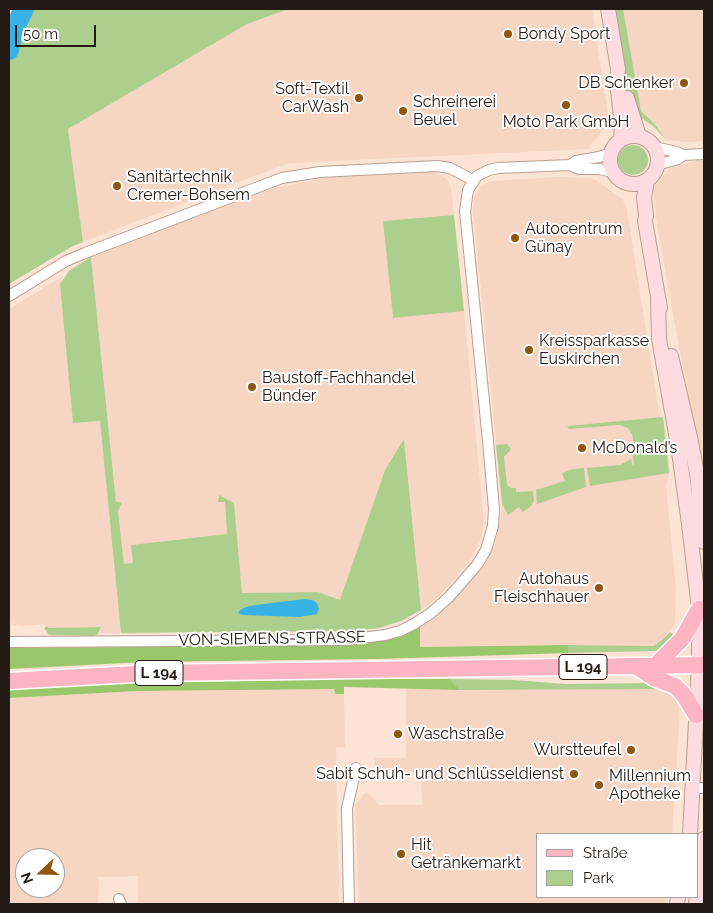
<!DOCTYPE html>
<html>
<head>
<meta charset="utf-8">
<style>
	body { margin:0 }
	#map { position:relative; width:713px; height:913px; overflow:hidden; background:#fde3d4; font-family:Raleway,sans-serif }
	canvas { display:block }
	.frame { position:absolute; inset:0; border:10px solid #231a14; pointer-events:none }
	.legend { position:absolute; left:536px; top:833px; width:162px; height:65px; box-sizing:border-box; background:#fff; border:1px solid #a7a3a1; margin:0; padding:6px 9px; list-style:none; font-size:15px; color:#231a14 }
	.legend li { display:flex; align-items:center; gap:10px; height:25px }
	.legend b { width:25px; border:1px solid #a7a3a1 }
	.north { position:absolute; left:15px; top:848px; width:50px; height:50px; box-sizing:border-box; background:#fff; border:1px solid #a7a3a1; border-radius:50%; rotate:249deg; font-size:14px; font-weight:700; line-height:20px; text-align:center; color:#231a14 }
	.north::after { content:''; display:block; margin:auto; width:18px; height:22px; background:#8f560e; clip-path:polygon(50% 0,100% 100%,50% 72%,0 100%) }
	.scale { position:absolute; left:15px; top:25px; width:81px; height:22px; box-sizing:border-box; border:2px solid #231a14; border-top:0; padding-left:6px; font-size:15px; line-height:18px; white-space:nowrap; color:#231a14; -webkit-text-stroke:4px #fff; paint-order:stroke }
</style>
</head>
<body>
<div id="map">
<canvas width="713" height="913"></canvas>
<div class="frame"></div>
<ul class="legend">
<li><b style="height:6px;background:#fdb5c4"></b>Straße</li>
<li><b style="height:14px;background:#adcf8d"></b>Park</li>
</ul>
<div class="north">N</div>
<div class="scale">50 m</div>
</div>
<script>
const g = document.querySelector('canvas').getContext('2d');
g.lineJoin = 'round';
function fillPath(path, color) { g.fillStyle = color; g.fill(path, 'evenodd'); }
const shape = rows => new Path2D(rows.map(r => 'M' + r).join(''));
function stroke(path, color, width, dash) { g.strokeStyle = color; g.lineWidth = width; g.lineCap = dash ? 'butt' : 'round'; g.setLineDash(dash || []); g.stroke(path); }
function label(font, color, halo, rows, align = 'center') {
  g.font = font + ' Raleway,sans-serif'; g.lineWidth = 4; g.setLineDash([]); g.textBaseline = 'middle'; g.strokeStyle = halo; g.fillStyle = color; for (const [text, x, y, turn = 0] of rows) {
    g.save(); g.translate(x, y); g.rotate((+turn || 0) * Math.PI / 180); g.textAlign = isNaN(turn) ? turn : align; if (halo) g.strokeText(text, 0, 0); g.fillText(text, 0, 0); g.restore();
  }
}
const built = shape([
	[289,9,592,9,609,122,588,149,289,163,83,242,68,129,247,24],
	[623,9,704,9,704,141,687,142,666,140,654,123,641,111],
	[696,161,704,161,703,470,683,369,657,226,653,188,670,168],
	[432,172,443,176,448,181,451,187,454,215,383,221,393,318,464,311,484,522,481,539,470,561,438,597,421,610,404,440,385,470,341,600,318,592,242,593,234,503,225,502,227,534,131,545,133,563,124,564,118,511,122,502,116,502,91,257,262,191,324,178],
	[558,177,590,178,596,180,622,199,626,205,660,417,663,417,670,472,666,485,676,589,675,624,662,640,654,646,568,645,420,647,420,627,449,603,484,566,494,548,499,527,502,503,473,210,474,197,480,187,491,181],
	[63,276,60,284,73,422,100,421,121,633,101,633,100,627,49,628,43,624,21,626,11,624,10,615,9,615,9,309],
	[406,688,464,690,656,688,669,692,677,701,680,710,672,834,537,834,537,897,666,897,666,904,359,904,355,805,366,792,380,805,422,805,421,773,375,773,375,758,406,758],
	[335,689,335,694,344,694,345,747,336,747,339,904,138,904,138,876,99,877,98,904,9,904,9,698,137,691],
	[25,858,55,858,55,888,25,888]
]);
const green = shape([
	[27,9,289,9,247,24,68,129,83,242,71,247,9,284,9,65,18,33],
	[614,9,623,9,641,111,654,123,666,140,654,127,639,116,629,97],
	'618 160a15 15 0 1 1 30 0a15 15 0 1 1-30 0Z',
	[454,215,464,311,393,318,383,221],
	[91,257,116,502,122,502,118,511,124,564,133,563,131,545,227,534,225,502,218,502,219,495,234,503,242,593,318,592,340,600,385,470,404,439,421,610,401,621,379,628,357,631,121,633,100,421,73,423,60,284,69,271],
	[663,417,669,473,590,486,587,468,620,465,631,459,632,465,634,464,633,457,635,450,632,434,628,428,620,425,569,429,567,426],
	[507,444,511,449,504,457,507,485,511,488,516,488,516,492,533,491,534,501,531,506,523,512,519,507,508,515,502,503,496,445],
	[584,468,586,487,537,504,536,490,565,481,562,473,573,469],
	[47,626,49,628,101,627,98,634,94,636,49,635,44,628],
	[670,632,678,638,661,649,655,651,568,653,568,645,654,646,662,640],
	[450,679,513,680,566,684,652,683,661,689,460,690]
]);
const forest = shape([
	[420,627,420,647,568,645,568,653,378,659,144,662,9,669,9,648,352,645,369,643,398,637],
	[345,679,450,679,460,690,344,687,344,694,335,694,334,689,137,691,9,698,9,690,82,684]
]);
const water = shape([
	[305,599,312,600,317,603,319,609,317,614,300,617,243,615,238,613,240,610,246,607,256,605]
]);
const river = shape([
	[9,50,13,31,24,9]
]);
const street = shape([
	[654,147,677,152,683,155,704,154],
	[570,165,576,161,599,157,611,153],
	[657,165,678,159,683,155],
	[9,296,66,261,85,253,282,178,320,172,437,166,450,168,473,180],
	[9,642,346,640,385,635,400,631,414,624,431,613,449,597,477,565,486,550,493,526,494,509,488,441,465,211,468,190,477,176,489,170,498,168,570,165,579,169,599,169,613,172],
	[692,788,704,788],
	[119,899,121,904],
	[349,904,347,808,356,768]
]);
const secondary = shape([
	[608,9,618,69,617,81,622,126,621,140],
	[627,98,639,136],
	'610 160a24 24 0 1 1 48 0a24 24 0 1 1-48 0Z',
	[647,180,644,198,646,215,645,221,660,308],
	[658,300,659,339,678,445,689,524,699,609,699,665,690,834],
	[671,356,690,437,697,474,704,542],
	[677,904,678,897],
	[696,904,704,839]
]);
const primary = shape([
	[656,665,682,639,699,609],
	[635,666,654,678,675,686,683,694,696,715],
	[9,681,153,673,704,665]
]);
const markers = [
	[508,34,5,"#8f560e"],
	[684,83,5,"#8f560e"],
	[359,98,5,"#8f560e"],
	[566,105,5,"#8f560e"],
	[403,111,5,"#8f560e"],
	[117,186,5,"#8f560e"],
	[515,238,5,"#8f560e"],
	[529,350,5,"#8f560e"],
	[252,387,5,"#8f560e"],
	[582,448,5,"#8f560e"],
	[599,588,5,"#8f560e"],
	[398,734,5,"#8f560e"],
	[631,750,5,"#8f560e"],
	[574,774,5,"#8f560e"],
	[599,785,5,"#8f560e"],
	[401,854,5,"#8f560e"]
];
const shields = [
	[583,667,48],
	[159,673,48]
];
const shieldNames = [
	["L 194",583,667],
	["L 194",159,673]
];
const poiNames = [
	["Bondy Sport",518,34],
	["DB Schenker",674,83,"right"],
	["Soft-Textil",349,89,"right"],
	["CarWash",349,107,"right"],
	["Schreinerei",413,102],
	["Beuel",413,120],
	["Moto Park GmbH",566,122,"center"],
	["Sanitärtechnik",127,177],
	["Cremer-Bohsem",127,195],
	["Autocentrum",525,229],
	["Günay",525,247],
	["Kreissparkasse",539,341],
	["Euskirchen",539,359],
	["Baustoff-Fachhandel",262,378],
	["Bünder",262,396],
	["McDonald’s",592,448],
	["Autohaus",589,579,"right"],
	["Fleischhauer",589,597,"right"],
	["Waschstraße",408,734],
	["Wurstteufel",621,750,"right"],
	["Sabit Schuh- und Schlüsseldienst",564,774,"right"],
	["Millennium",609,776],
	["Apotheke",609,794],
	["Hit",411,845],
	["Getränkemarkt",411,863]
];
const streetNames = [
	["VON-SIEMENS-STRASSE",272,639,-1]
];
fillPath(built, '#f6d5c2');
fillPath(green, '#adcf8d');
fillPath(forest, '#9ac66c');
fillPath(water, '#38b1e5');
stroke(river, '#38b1e5', 20);
stroke(street, '#b79f91', 12);
stroke(secondary, '#b79f91', 16);
stroke(primary, '#fff', 19);
stroke(street, '#fff', 10);
stroke(secondary, '#fedae1', 14);
stroke(primary, '#fdb5c4', 16);
for (const [x, y, r, color] of markers) { const dot = new Path2D(); dot.arc(x, y, r, 0, 2 * Math.PI); g.fillStyle = color; g.fill(dot); stroke(dot, '#fff', 2); }
for (const [x, y, w] of shields) { const box = new Path2D(); box.roundRect(x - w / 2, y - 12.5, w, 25, 4); g.fillStyle = '#fff'; g.fill(box); stroke(box, '#231a14', 1); }
label('bold 15px', '#231a14', null, shieldNames);
label('16px', '#231a14', '#fff', poiNames, 'left');
label('16px', '#231a14', '#fff', streetNames);
</script>
</body>
</html>
